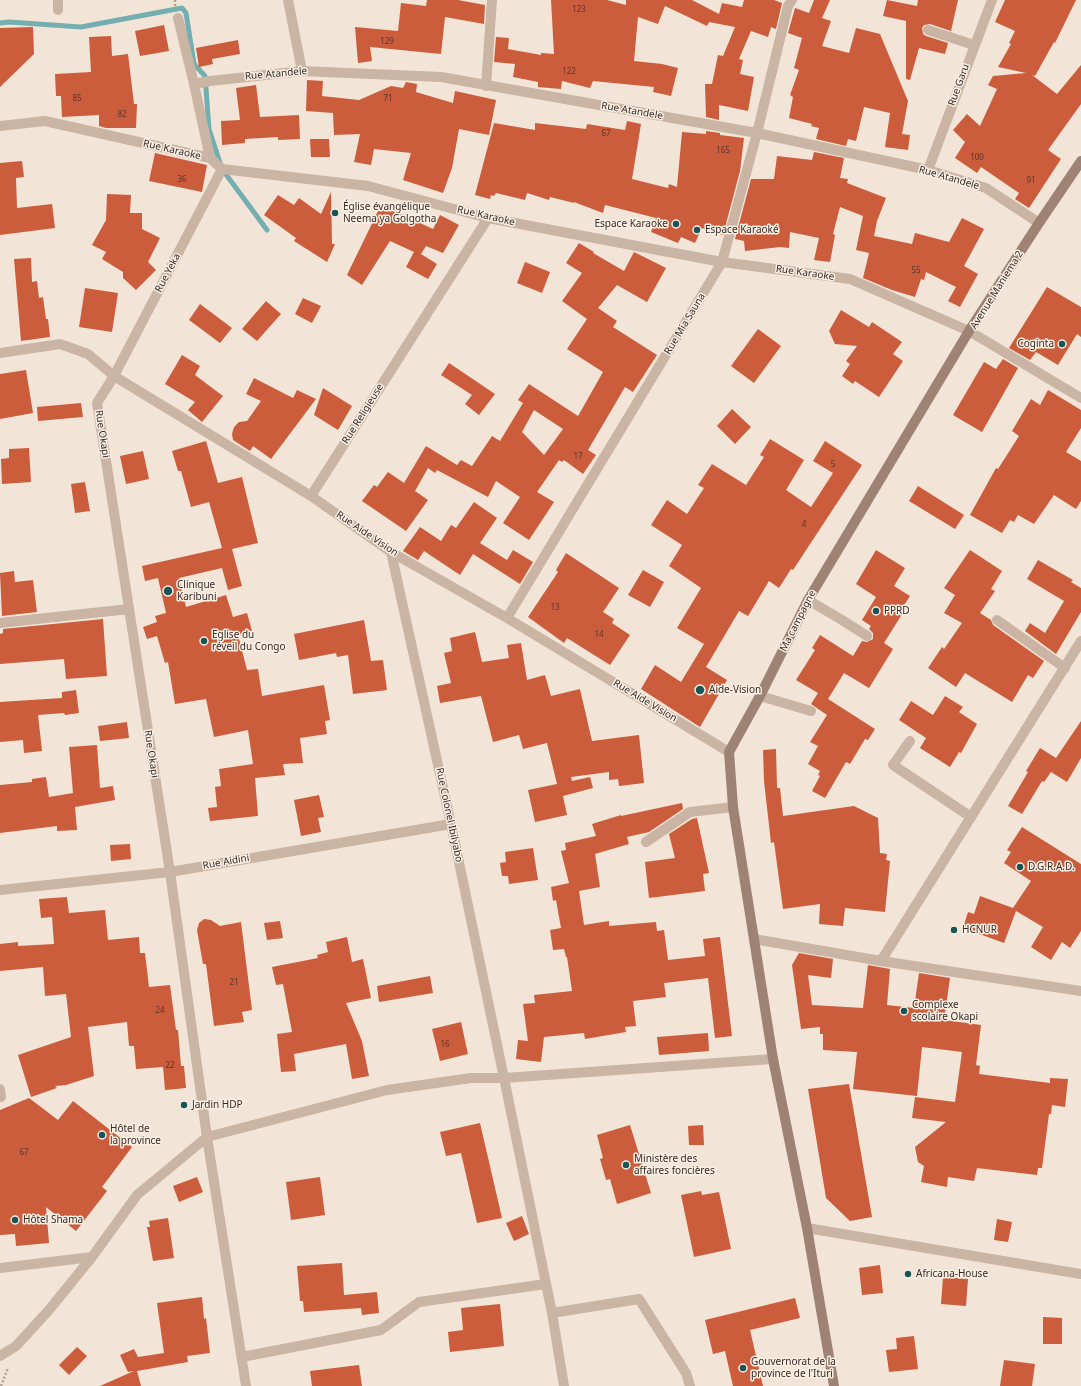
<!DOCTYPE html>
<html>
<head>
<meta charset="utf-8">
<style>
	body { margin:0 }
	canvas { display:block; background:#f2e5d7 }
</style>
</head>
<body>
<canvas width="1081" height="1386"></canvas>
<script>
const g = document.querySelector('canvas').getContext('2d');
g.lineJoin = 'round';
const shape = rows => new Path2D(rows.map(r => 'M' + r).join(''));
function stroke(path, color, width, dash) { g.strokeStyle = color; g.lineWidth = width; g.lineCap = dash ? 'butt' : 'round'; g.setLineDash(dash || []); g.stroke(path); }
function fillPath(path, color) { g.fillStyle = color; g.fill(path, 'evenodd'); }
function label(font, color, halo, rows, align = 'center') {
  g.font = font + ' "Noto Sans",sans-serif'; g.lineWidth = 3; g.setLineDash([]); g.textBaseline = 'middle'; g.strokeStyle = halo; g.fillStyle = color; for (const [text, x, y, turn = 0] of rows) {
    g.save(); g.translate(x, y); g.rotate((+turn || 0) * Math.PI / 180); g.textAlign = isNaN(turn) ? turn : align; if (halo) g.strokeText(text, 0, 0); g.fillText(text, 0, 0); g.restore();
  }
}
const stream = shape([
	[0,23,9,22,81,27,182,8,186,13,194,64,205,76,209,129,222,169,267,230]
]);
const building = shape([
	[427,0,458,0,485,5,484,24,445,17,441,54,370,47,372,61,358,63,355,27,398,31,401,3,426,6],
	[551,0,607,0,626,5,626,0,692,0,719,14,722,3,742,7,744,0,774,0,782,3,776,29,771,27,768,37,751,31,739,59,743,60,740,74,754,77,748,111,719,105,719,120,706,117,705,84,712,84,718,55,723,56,735,27,709,22,707,26,665,6,658,24,638,17,634,61,662,64,678,68,671,96,653,92,654,87,593,81,590,88,562,81,561,89,538,87,538,82,513,77,515,64,494,62,496,37,509,38,508,49,541,55,541,53,554,54],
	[814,0,830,0,822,18,831,21,822,46,849,53,856,28,880,34,908,101,902,134,910,135,908,150,885,147,890,113,864,107,856,141,848,139,846,146,816,139,819,128,811,126,812,124,789,118,793,97,790,95,799,70,794,68,802,38,788,33,795,8,809,13],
	[887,0,917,6,918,0,958,0,951,31,930,24,924,25,922,28,923,34,926,36,948,43,945,54,919,48,910,80,906,79,906,21,883,16],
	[1005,0,1076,0,1055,43,1054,42,1035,76,1032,75,1057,94,1081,65,1081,104,1048,150,1061,159,1029,208,1015,199,1019,193,981,167,977,173,955,158,965,142,953,130,967,114,980,126,997,89,988,85,993,76,1026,73,998,67,1011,44,1009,43,1015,31,995,22],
	[164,25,169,51,140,56,135,31],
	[33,27,34,54,0,87,0,28],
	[111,36,112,56,128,54,134,104,137,104,136,128,106,128,99,126,99,115,62,117,61,96,56,96,55,74,91,72,89,37],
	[238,40,240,54,212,59,213,64,199,67,196,48],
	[307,80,323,81,322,96,359,100,391,86,403,88,406,82,417,84,416,92,453,103,455,91,496,100,489,135,459,129,452,168,443,193,403,180,411,153,374,149,371,165,354,162,360,134,334,135,333,113,306,111],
	[256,85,260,117,299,115,300,139,278,140,278,137,245,139,245,143,222,145,221,121,240,120,236,88],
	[627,121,641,124,632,179,668,188,669,184,677,187,682,132,706,134,706,131,720,133,720,135,744,138,740,171,723,235,702,228,695,243,681,237,678,243,651,232,656,218,605,205,603,213,574,202,574,203,550,197,549,200,527,193,525,200,496,193,494,196,491,195,490,199,475,195,494,123,535,130,535,123,586,129,587,124,625,130],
	[310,139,329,139,330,157,311,157],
	[814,152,844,158,840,178,848,179,847,183,886,198,877,221,874,236,912,244,915,233,949,242,962,218,984,229,964,266,978,274,960,307,948,301,956,287,926,272,924,280,921,279,915,297,892,290,863,278,869,253,856,250,863,216,840,207,833,234,835,235,830,262,814,260,819,238,790,232,789,248,780,247,745,251,744,241,735,239,751,179,774,179,777,156,812,160],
	[155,153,207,165,202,192,149,181],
	[22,161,24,177,16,178,17,208,52,204,55,228,0,235,0,163],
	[331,192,332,244,335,244,327,262,294,241,296,238,264,215,278,195,294,205,299,198,321,214],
	[107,194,131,195,130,213,142,213,142,229,160,238,148,262,156,270,136,290,123,278,123,272,102,259,106,252,92,245,106,220],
	[381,205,433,229,440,215,459,225,443,253,426,246,421,254,437,264,428,279,406,267,414,252,390,241,362,285,347,275],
	[579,243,594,252,593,253,624,271,634,252,666,268,647,302,617,285,598,308,617,321,613,327,657,355,633,392,625,387,588,450,596,455,583,474,564,460,562,462,559,460,537,492,554,502,529,540,503,523,520,497,496,481,488,497,437,470,435,473,428,468,415,491,428,500,406,531,362,501,374,485,377,487,388,472,404,483,426,446,457,465,461,460,472,466,492,436,500,441,523,403,518,400,529,384,578,416,603,372,567,349,587,319,562,301,582,273,566,263],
	[534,410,563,429,544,455,522,432],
	[31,258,32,282,37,281,39,298,43,297,46,319,48,319,50,337,21,341,14,259],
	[525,262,550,272,542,293,517,283],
	[1047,287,1081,307,1081,337,1077,334,1058,365,1036,352,1030,360,1009,348],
	[85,288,118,293,112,332,79,327],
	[303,298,321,306,312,323,295,314],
	[266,301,281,314,257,341,242,329],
	[200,304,232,328,220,343,189,320],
	[841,310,869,327,872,322,902,342,893,354,903,361,879,397,855,381,853,384,842,376,850,364,846,361,857,346,835,344,829,331],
	[758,329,781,346,754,383,731,366],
	[182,355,200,366,195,375,223,396,202,422,188,410,195,402,165,384],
	[1003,359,1018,368,982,432,953,415,984,362,996,369],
	[449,363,495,394,479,415,465,404,472,395,441,375],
	[26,370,33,413,0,419,0,374],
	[254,378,293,398,297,390,316,399,271,459,253,446,250,451,233,440,232,434,234,427,239,422,247,421,261,401,246,394],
	[323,388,352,406,338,430,314,415],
	[1048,390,1081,410,1081,428,1066,452,1081,461,1081,501,1076,509,1054,495,1034,524,1018,515,1014,522,1010,520,1002,533,970,515,996,468,998,469,1019,436,1012,431,1031,399,1040,405],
	[81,403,83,417,38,421,37,407],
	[732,409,751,427,735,444,717,426],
	[770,439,804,460,786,490,811,507,833,473,813,461,825,441,862,465,793,570,791,569,779,588,769,581,748,616,739,611,706,667,727,680,700,727,641,689,655,665,681,682,704,644,677,628,701,588,669,566,682,545,651,525,667,500,687,514,704,488,698,485,712,464,746,485,764,457,760,455],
	[206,441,218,483,242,477,258,543,232,549,242,586,228,590,222,568,179,578,186,607,226,595,233,617,247,613,252,631,238,635,247,670,258,669,262,696,324,685,330,720,325,721,327,734,300,738,303,763,283,764,285,775,255,778,258,816,210,821,208,808,217,807,215,787,221,786,219,769,253,764,248,730,214,737,206,699,175,704,168,662,165,663,157,636,147,639,143,627,157,622,155,616,166,613,158,578,145,581,142,566,222,548,209,502,191,507,181,471,178,471,172,451],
	[29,448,31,482,2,484,1,459,9,458,9,449],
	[143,451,149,479,126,484,120,456],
	[85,482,90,511,75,513,71,484],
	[918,486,964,515,955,529,909,501],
	[474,502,497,518,480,543,507,560,513,550,533,562,520,584,473,554,460,575,424,551,418,560,403,551,420,527,441,541,451,525,456,528],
	[876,550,905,568,894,586,910,596,901,610,904,611,884,643,893,649,869,688,844,673,828,699,875,729,868,740,865,739,850,764,846,762,825,798,812,791,820,776,818,775,820,771,808,764,818,746,810,742,827,715,811,704,818,693,796,680,815,650,812,648,820,635,853,656,862,641,867,642,873,639,873,633,869,629,871,626,862,620,876,597,856,584],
	[970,550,1002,571,991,589,995,591,980,613,991,620,993,625,1044,661,1033,678,1028,675,1012,702,965,673,956,687,928,668,942,647,944,649,962,623,944,613,955,595,944,588],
	[566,553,619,588,603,612,614,619,612,623,630,635,610,665,567,638,564,643,528,617,558,572,556,570],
	[1038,560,1073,580,1071,582,1081,588,1081,612,1056,654,1025,631,1030,623,1045,633,1064,601,1027,579],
	[643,570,664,582,650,607,628,595],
	[14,571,15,582,33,580,37,612,2,616,0,573],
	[103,619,107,676,66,679,64,659,0,664,0,634,3,633,3,629],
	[364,620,371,661,383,660,387,690,353,694,348,655,337,657,336,653,299,660,294,634],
	[475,632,482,662,509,658,507,645,521,643,527,680,545,675,551,696,580,689,592,741,639,735,644,783,619,786,618,779,609,780,609,772,571,777,572,781,590,777,593,788,563,796,567,815,535,822,528,790,557,784,547,743,523,749,519,735,493,742,481,696,440,703,437,686,451,683,444,653,452,651,450,638],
	[76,690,79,713,65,715,64,713,38,715,42,751,24,753,23,740,0,742,0,702,62,698,62,692],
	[945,696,963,707,959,712,977,724,961,753,959,752,950,767,920,748,926,738,899,720,911,701,933,715],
	[1081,721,1081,758,1067,782,1051,772,1044,782,1042,781,1022,814,1008,806,1028,772,1026,771,1040,748,1056,758],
	[127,722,129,738,100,741,98,726],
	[97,745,100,788,113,786,115,800,75,807,77,830,57,831,57,826,0,833,0,785,32,782,32,779,46,777,49,797,73,793,69,747],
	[776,749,777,788,780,788,783,816,854,806,878,818,880,853,887,854,886,860,890,861,885,912,845,908,843,926,819,924,820,904,783,909,774,842,771,843,764,781,763,750],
	[319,795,324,817,318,818,321,832,301,836,294,800],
	[682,803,683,809,649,832,627,837,629,844,595,854,600,887,579,891,584,925,609,921,609,926,656,922,657,931,664,930,668,960,705,956,703,939,720,937,732,1036,715,1038,708,978,664,983,666,997,633,1001,636,1026,625,1027,626,1032,585,1039,584,1033,544,1037,541,1062,516,1059,518,1040,528,1041,523,1004,535,1003,534,995,572,991,567,957,566,957,564,949,553,950,550,930,561,928,556,900,553,901,551,887,569,883,561,851,566,850,565,843,596,836,592,824,621,815,621,816],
	[697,818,709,873,703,874,705,891,649,898,645,862,675,858,669,834,692,819],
	[1022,827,1081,864,1081,931,1070,948,1062,942,1051,960,1031,947,1043,927,1016,911,1004,943,963,928,968,912,974,914,980,896,1013,908,1031,881,1004,863,1011,852,1007,850],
	[130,844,131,859,111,861,110,845],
	[533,848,538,880,509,884,508,876,502,876,500,863,506,862,505,852],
	[67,897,69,913,105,910,108,940,139,937,140,953,145,953,149,987,170,985,176,1030,178,1030,181,1066,184,1066,186,1088,165,1090,163,1067,136,1069,134,1046,129,1046,127,1022,88,1027,94,1076,66,1085,55,1086,57,1088,31,1097,18,1055,71,1037,66,994,45,996,43,967,0,971,0,944,18,942,18,946,54,944,52,917,41,918,39,899],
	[204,919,211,920,220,926,241,922,252,1010,242,1012,244,1022,214,1026,206,964,203,964,197,930,199,923],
	[280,921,283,938,267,940,264,923],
	[347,937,352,962,363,959,371,998,346,1003,362,1041,369,1076,352,1079,346,1044,294,1054,296,1071,281,1072,277,1034,292,1032,283,984,276,985,272,967,318,958,317,955,328,952,326,942],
	[799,953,833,959,831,978,808,975,812,1005,863,1008,868,965,890,969,887,1005,914,1008,919,973,950,978,944,1020,981,1025,976,1065,980,1066,979,1074,1050,1083,1050,1078,1068,1079,1065,1107,1052,1105,1051,1114,1049,1114,1042,1168,1038,1168,1037,1175,977,1168,974,1181,948,1177,947,1187,921,1182,924,1166,918,1162,915,1147,946,1122,912,1118,915,1097,955,1102,962,1052,922,1047,917,1096,853,1089,857,1052,823,1050,823,1034,820,1034,820,1027,801,1029,792,965],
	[430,976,433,993,379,1002,377,986],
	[461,1022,468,1054,440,1061,432,1029],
	[708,1033,709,1051,659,1055,657,1037],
	[849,1084,872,1217,850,1221,826,1198,808,1089],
	[29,1098,58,1120,73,1101,132,1147,102,1187,107,1191,76,1231,46,1207,49,1243,16,1246,15,1234,0,1235,0,1110],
	[480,1123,502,1218,477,1223,461,1153,446,1156,440,1132],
	[630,1125,651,1193,617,1204,610,1179,606,1180,600,1159,603,1158,597,1135],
	[703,1125,704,1145,689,1145,688,1126],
	[197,1177,203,1192,179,1202,173,1186],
	[320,1177,325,1215,291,1220,286,1182],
	[701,1191,702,1195,719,1192,731,1249,694,1257,681,1195],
	[522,1216,529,1234,514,1241,506,1223],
	[168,1218,174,1258,153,1261,147,1227,150,1227,149,1221],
	[997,1219,1012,1222,1008,1242,994,1240],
	[342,1263,344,1295,377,1292,379,1313,362,1315,361,1308,304,1312,303,1301,300,1301,297,1266],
	[880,1265,883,1293,862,1295,859,1268],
	[943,1277,968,1279,966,1306,941,1304],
	[202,1297,204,1319,206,1318,210,1353,187,1356,188,1362,137,1371,141,1386,100,1386,134,1371,128,1372,120,1355,134,1349,138,1357,164,1353,157,1303],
	[795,1298,800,1318,750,1330,763,1386,733,1386,725,1351,713,1354,705,1320],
	[500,1304,504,1346,450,1352,448,1332,463,1330,461,1308],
	[1043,1317,1062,1318,1062,1344,1043,1344],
	[914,1336,918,1369,889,1372,886,1350,897,1349,896,1338],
	[77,1347,87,1356,69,1375,59,1365],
	[1004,1360,1035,1364,1032,1386,1000,1386],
	[359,1365,362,1386,312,1386,310,1371]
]);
const path = shape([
	[175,6,175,0],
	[1,1386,8,1368]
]);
const lane = shape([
	[58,0,58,10],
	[928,30,974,45],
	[808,600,842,620,867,636],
	[997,620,1065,668],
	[760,696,811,711],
	[910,741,893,765,971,817],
	[646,842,690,812,733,807],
	[552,1313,639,1299,686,1373,690,1386],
	[242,1357,381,1330,419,1302,546,1284]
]);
const street = shape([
	[288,0,302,71],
	[178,18,194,84,210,158],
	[194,84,210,81,302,71,441,77,757,133,928,170,986,188,1039,223],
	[486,86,492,0],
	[0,126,45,121,210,158,222,169,368,186,488,218,722,262,850,279,969,331,1081,398],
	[222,169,114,376,97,403,170,872,207,1137,246,1386],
	[928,170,992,0],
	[0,353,60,344,88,354,114,376,311,496,391,552,507,618,729,752],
	[311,496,488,218],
	[391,552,451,824,504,1078,552,1313,564,1386],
	[507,618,722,262,757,133,788,6,792,0],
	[0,623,129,609],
	[0,890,170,872,451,824],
	[754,939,881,961,1081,991],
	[881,961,1081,641],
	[0,1089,1,1097],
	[807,1228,1081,1274],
	[0,1268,92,1257],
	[0,1356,16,1346,49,1310,92,1257,137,1195,207,1137,387,1090,471,1078,504,1078,773,1059]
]);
const secondary = shape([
	[834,1386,807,1228,773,1059,733,807,729,752,760,696,808,600,969,331,1039,223,1081,161]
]);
const markers = [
	[335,213,4,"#195457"],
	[676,224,4,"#195457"],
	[697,230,4,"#195457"],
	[1062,344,4,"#195457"],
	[168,591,5,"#195457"],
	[876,611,4,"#195457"],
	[204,641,4,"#195457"],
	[700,690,5,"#195457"],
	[1020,867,4,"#195457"],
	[954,930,4,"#195457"],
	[904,1011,4,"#195457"],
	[184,1105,4,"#195457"],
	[102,1135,4,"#195457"],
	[626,1165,4,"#195457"],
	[15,1220,4,"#195457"],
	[908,1274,4,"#195457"],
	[743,1368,4,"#195457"]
];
const numberNames = [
	["123",579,10],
	["129",387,42],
	["122",569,72],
	["85",77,99],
	["71",388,99],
	["82",122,115],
	["67",606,134],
	["165",723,151],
	["100",977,158],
	["36",182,180],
	["91",1031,181],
	["55",916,271],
	["17",578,457],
	["5",833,465],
	["4",804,525],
	["13",555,608],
	["14",599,635],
	["21",234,983],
	["24",160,1011],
	["16",445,1045],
	["22",170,1066],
	["67",24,1153]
];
const streetNames = [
	["Rue Atandele",276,74,-5],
	["Rue Garu",959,85,-70],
	["Rue Atandele",632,111,10],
	["Rue Karaoke",172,150,13],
	["Rue Atandele",949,178,16],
	["Rue Karaoke",486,216,13],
	["Rue Yeka",168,273,-62],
	["Rue Karaoke",805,273,8],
	["Avenue Maniema 2",997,290,-58],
	["Rue Mia Sauna",685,324,-59],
	["Rue Religieuse",363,414,-58],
	["Rue Okapi",102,434,81],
	["Rue Aide Vision",367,534,34],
	["Ma campagne",798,621,-63],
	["Rue Aide Vision",645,701,31],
	["Rue Okapi",151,754,81],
	["Rue Colonel Ibilyabo",449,815,78],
	["Rue Aidini",226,862,-10]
];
const poiNames = [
	["Église évangélique",343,207],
	["Neema ya Golgotha",343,219],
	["Espace Karaoke",668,224,"right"],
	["Espace Karaoké",705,230],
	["Coginta",1054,344,"right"],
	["Clinique",177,585],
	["Karibuni",177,597],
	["PPRD",884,611],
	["Eglise du",212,635],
	["réveil du Congo",212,647],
	["Aide-Vision",709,690],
	["D.G.R.A.D.",1028,867],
	["HCNUR",962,930],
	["Complexe",912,1005],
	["scolaire Okapi",912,1017],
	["Jardin HDP",192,1105],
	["Hôtel de",110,1129],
	["la province",110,1141],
	["Ministère des",634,1159],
	["affaires foncières",634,1171],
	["Hôtel Shama",23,1220],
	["Africana-House",916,1274],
	["Gouvernorat de la",751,1362],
	["province de l'Ituri",751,1374]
];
stroke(stream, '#75aeb0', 5);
fillPath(building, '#cb5c3c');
stroke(path, '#b69e8d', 2.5, [2, 2]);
stroke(lane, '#cab4a3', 10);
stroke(street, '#cab4a3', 10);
stroke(secondary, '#9e8374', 10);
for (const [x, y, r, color] of markers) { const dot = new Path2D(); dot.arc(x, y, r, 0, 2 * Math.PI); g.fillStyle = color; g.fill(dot); stroke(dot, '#faefe3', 1.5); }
label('8px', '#5a362b', null, numberNames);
label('10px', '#352a25', '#faefe3', streetNames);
label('10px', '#352a25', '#faefe3', poiNames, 'left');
</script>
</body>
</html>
